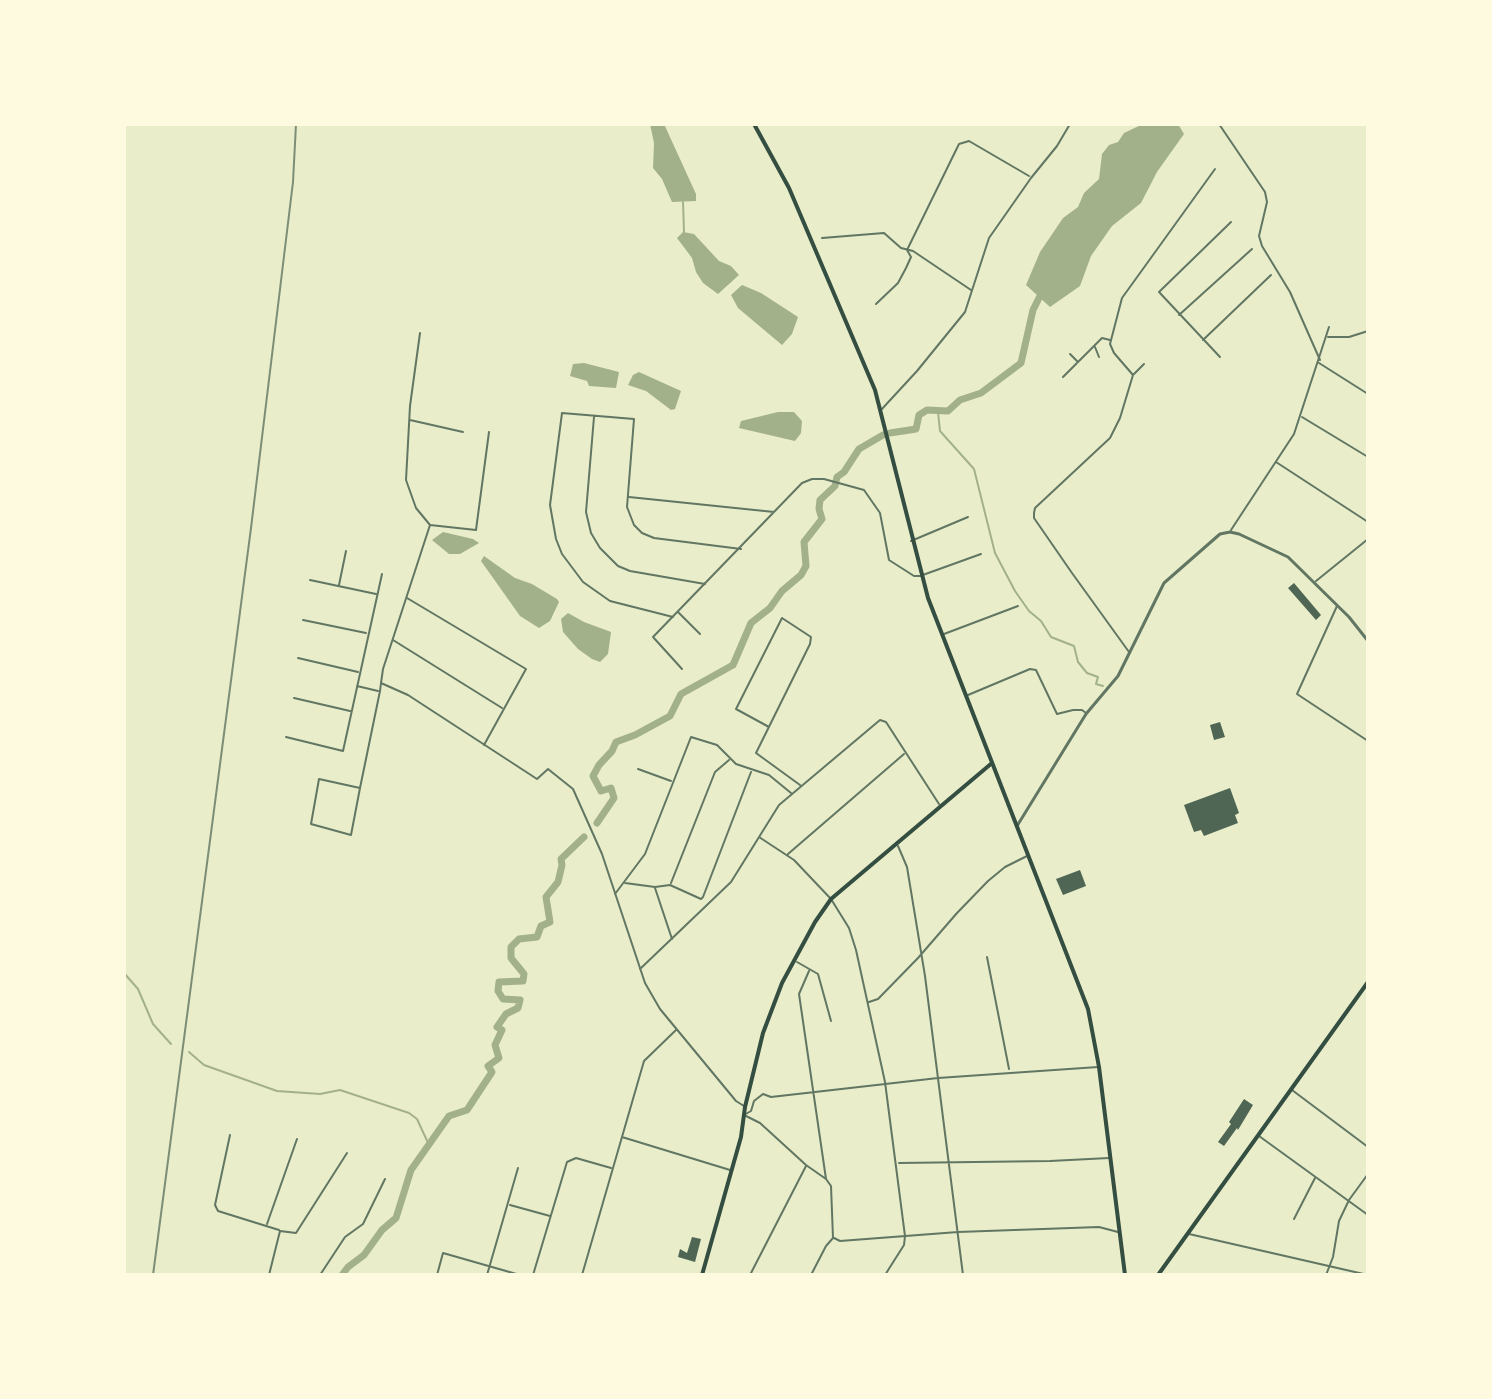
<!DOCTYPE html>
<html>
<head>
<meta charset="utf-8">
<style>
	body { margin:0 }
	#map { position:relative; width:1492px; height:1399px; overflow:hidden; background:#e9edc9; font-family:Ubuntu,sans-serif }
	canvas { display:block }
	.frame { position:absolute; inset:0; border:126px solid #fefae0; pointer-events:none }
</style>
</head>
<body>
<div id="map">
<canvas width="1492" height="1399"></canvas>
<div class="frame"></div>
</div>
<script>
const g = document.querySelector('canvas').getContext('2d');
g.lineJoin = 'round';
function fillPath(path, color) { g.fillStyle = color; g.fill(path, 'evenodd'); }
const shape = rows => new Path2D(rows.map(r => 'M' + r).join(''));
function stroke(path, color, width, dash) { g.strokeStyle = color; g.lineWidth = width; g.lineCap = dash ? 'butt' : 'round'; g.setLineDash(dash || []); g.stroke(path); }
const water = shape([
	[650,124,664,124,696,194,696,201,672,202,662,179,653,168,654,143],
	[1143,124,1178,124,1184,134,1157,172,1141,203,1112,226,1091,256,1080,286,1050,307,1026,285,1040,252,1063,218,1078,207,1084,193,1099,179,1102,154,1109,145,1118,142,1124,133],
	[683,232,694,234,719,261,731,266,739,275,718,294,703,283,696,272,692,258,677,238],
	[742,285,761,293,798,317,792,334,782,345,738,308,731,295],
	[584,363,619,372,616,388,589,386,587,381,570,376,573,364],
	[639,372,681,391,675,409,671,410,646,391,628,385,633,375],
	[778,412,794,412,802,421,801,433,795,441,739,428,741,421],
	[443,532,473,539,479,543,460,554,449,554,432,540],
	[484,556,515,578,532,584,557,599,559,602,550,621,539,628,520,616,481,561],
	[568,613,584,622,611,632,608,654,600,662,592,659,578,649,563,632,561,619]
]);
const stream = shape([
	[683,202,684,232],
	[938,412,940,431,974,469,995,553,1015,591,1029,611,1041,621,1051,637,1074,646,1078,662,1087,673,1098,677,1096,684,1103,686],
	[124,973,138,989,153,1024,171,1044],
	[189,1052,204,1065,277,1091,320,1094,340,1090,409,1113,417,1119,429,1145]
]);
const river = shape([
	[890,433,916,429,919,415,927,410,948,411,960,400,981,393,1021,363,1033,310,1043,290],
	[597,823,614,798,611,788,601,791,593,776,599,765,612,751,616,742,635,735,670,716,681,694,733,665,751,623,770,608,782,591,801,575,806,566,804,542,822,519,819,509,820,500,835,486,837,477,844,472,859,449,883,435],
	[342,1275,348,1267,364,1255,382,1230,396,1218,411,1170,449,1116,467,1110,492,1072,488,1066,499,1058,495,1045,502,1030,497,1027,506,1014,518,1008,520,1000,503,999,498,991,499,982,523,981,524,974,511,958,511,947,519,939,537,937,541,926,550,922,546,897,558,882,562,865,561,859,584,837]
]);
const building = shape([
	[1294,583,1321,615,1316,620,1288,588],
	[1220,722,1225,737,1214,740,1210,725],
	[1230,788,1239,813,1235,815,1238,823,1204,836,1201,830,1194,832,1184,805],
	[1080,870,1086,886,1063,895,1056,879],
	[1244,1099,1253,1105,1238,1130,1237,1128,1224,1146,1218,1142,1231,1124,1229,1122],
	[692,1237,701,1239,695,1262,678,1257,680,1249,687,1253]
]);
const minor = shape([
	[1219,124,1265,192,1267,202,1259,236,1262,246,1290,292,1320,360],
	[822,238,884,233,901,248,913,251,971,290],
	[876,304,898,283,906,268,911,257,907,250,959,144,969,141,1029,176],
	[1179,315,1252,249],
	[420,333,410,406,406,480,416,508,430,525,476,530,489,432],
	[1328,337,1349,337,1368,331],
	[1203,340,1271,275],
	[1095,347,1099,357],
	[1070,354,1078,362,1102,338,1110,340],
	[1220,357,1159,292,1231,222],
	[1319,363,1368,394],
	[1134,374,1144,364],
	[1063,377,1077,363],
	[881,410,917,371,965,312,989,238,1031,178,1057,146,1070,124],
	[594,417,586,512,591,533,600,548,618,566,630,571,705,584],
	[1302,417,1368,457],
	[410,420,463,432],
	[1276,462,1368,522],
	[629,497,774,512],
	[430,525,383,669,381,683,408,695,537,779,548,769,573,789,602,854,645,983,660,1009,736,1101,744,1106],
	[1231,530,1294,434,1329,327],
	[911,541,968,517],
	[310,580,376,594],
	[1316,581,1368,539],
	[339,585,346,551],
	[407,598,526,669,484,745],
	[1337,606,1297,694,1368,741],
	[678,612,700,634],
	[673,617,610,601,583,582,562,554,556,539,550,505,562,413,634,419,627,507,634,525,642,533,654,538,741,549],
	[303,620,366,633],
	[944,634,1018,606],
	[393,640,502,708],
	[1129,652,1072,573,1034,518,1034,513,1035,508,1110,438,1120,418,1133,375,1114,353,1110,344,1122,298,1215,169],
	[298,658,358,672],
	[682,669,653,637,802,483,812,479,824,479,864,490,880,513,889,560,914,576,920,576,981,554],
	[357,686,378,691],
	[968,695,1030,669,1036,670,1057,714,1073,710,1082,710,1086,713],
	[294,698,350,711],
	[769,727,736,709,782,618,811,637,810,644,756,753,800,785],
	[286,737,343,751,382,574],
	[638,769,671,781],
	[360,788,319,779,311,824,351,835,360,788,380,691,381,683],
	[759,837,794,860,831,899,849,928,856,950,885,1082,905,1236,904,1245,885,1275],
	[898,846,907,867,925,976,963,1275],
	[788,854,904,754],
	[625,883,655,887,670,885,701,899,703,897,751,772],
	[671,883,715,772,729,760],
	[655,888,672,939],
	[615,894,645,854,691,737,717,745,736,764,769,775,791,793],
	[987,957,1009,1069],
	[797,962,818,974,831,1021],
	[640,969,731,882,779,805,880,720,886,722,939,804],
	[809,971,799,994,826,1179,831,1186,833,1238,826,1246,811,1275],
	[869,1002,878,999,918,958,957,913,988,881,1005,867,1027,856],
	[1292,1090,1368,1147],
	[230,1135,215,1205,218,1211,279,1230],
	[1259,1136,1368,1215],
	[622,1137,730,1170],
	[899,1163,1050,1161,1109,1158],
	[826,1179,806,1165,760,1123,744,1115,751,1111,754,1101,763,1094,771,1097,938,1078,1098,1067],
	[510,1205,550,1216],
	[1294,1219,1315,1178],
	[267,1224,297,1139],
	[1189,1234,1368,1275],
	[834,1238,840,1241,958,1232,1099,1227,1118,1232],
	[269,1275,280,1231,296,1233,347,1153],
	[320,1275,345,1237,363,1224,385,1179],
	[437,1275,443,1253,520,1275],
	[487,1275,518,1168],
	[533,1275,567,1162,576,1158,611,1168],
	[582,1275,644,1061,676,1030],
	[750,1275,806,1166],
	[1326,1275,1333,1257,1339,1221,1349,1200,1368,1174]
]);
const tertiary = shape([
	[1017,826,1086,714,1118,676,1164,583,1220,534,1230,532,1239,534,1288,557,1349,617,1368,641]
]);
const secondary = shape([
	[702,1275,741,1137,745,1107,763,1033,782,983,815,922,831,899,992,763]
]);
const primary = shape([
	[754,124,789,188,875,390,928,598,1088,1009,1099,1067,1125,1275],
	[1158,1275,1368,982]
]);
const rail = shape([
	[153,1275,251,528,293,182,296,124]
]);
fillPath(water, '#a3b18a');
stroke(stream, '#a3b18a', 2);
stroke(river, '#a3b18a', 7);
fillPath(building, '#4f6655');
stroke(minor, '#617663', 2);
stroke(tertiary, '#617663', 3);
stroke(secondary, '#344e41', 4);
stroke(primary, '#344e41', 4);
stroke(rail, '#7c8e77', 2);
</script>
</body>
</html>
